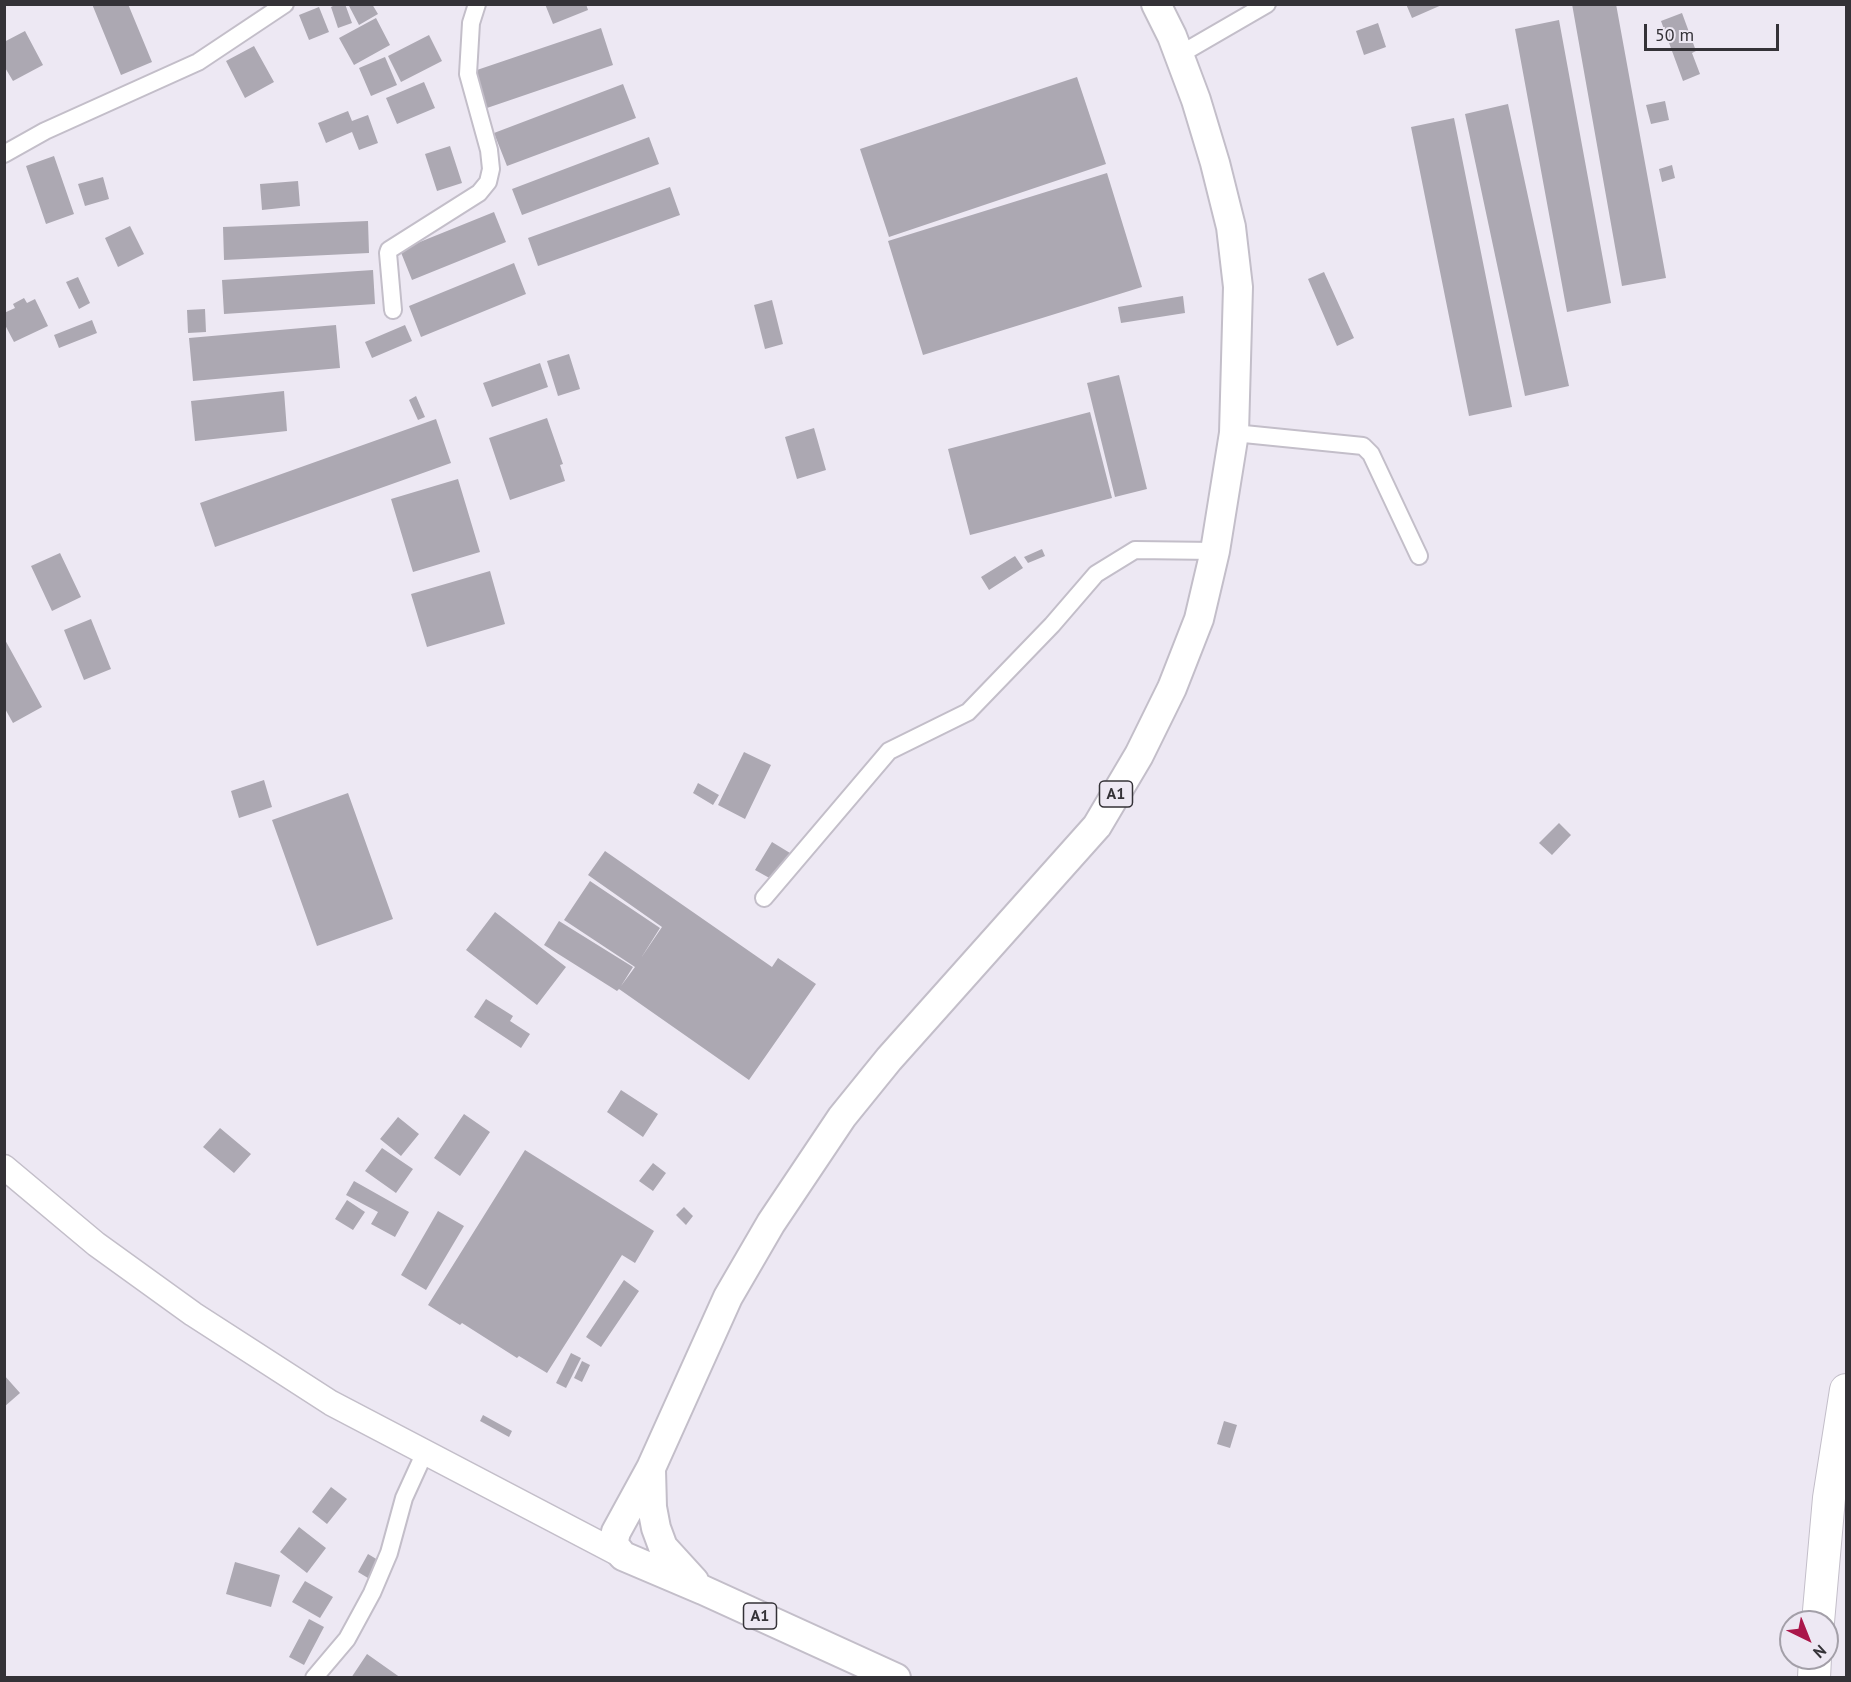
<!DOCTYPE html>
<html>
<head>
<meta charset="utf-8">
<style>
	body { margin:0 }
	#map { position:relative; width:1851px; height:1682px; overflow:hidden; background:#ede8f3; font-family:"PT Sans",sans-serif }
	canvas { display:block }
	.frame { position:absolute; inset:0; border:6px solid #343237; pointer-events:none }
	.north { position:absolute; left:1779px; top:1610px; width:60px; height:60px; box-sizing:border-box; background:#ede8f3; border:2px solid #a39fa8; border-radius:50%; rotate:137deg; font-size:16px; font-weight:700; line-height:24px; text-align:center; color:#343237 }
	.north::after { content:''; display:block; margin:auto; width:21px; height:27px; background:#aa174a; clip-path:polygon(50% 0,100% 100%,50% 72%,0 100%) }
	.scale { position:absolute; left:1644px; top:24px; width:135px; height:27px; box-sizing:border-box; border:3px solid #343237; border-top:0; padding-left:8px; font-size:18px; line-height:21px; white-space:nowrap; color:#343237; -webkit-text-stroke:4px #ede8f3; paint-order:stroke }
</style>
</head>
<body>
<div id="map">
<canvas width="1851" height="1682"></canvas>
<div class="frame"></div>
<div class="north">N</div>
<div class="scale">50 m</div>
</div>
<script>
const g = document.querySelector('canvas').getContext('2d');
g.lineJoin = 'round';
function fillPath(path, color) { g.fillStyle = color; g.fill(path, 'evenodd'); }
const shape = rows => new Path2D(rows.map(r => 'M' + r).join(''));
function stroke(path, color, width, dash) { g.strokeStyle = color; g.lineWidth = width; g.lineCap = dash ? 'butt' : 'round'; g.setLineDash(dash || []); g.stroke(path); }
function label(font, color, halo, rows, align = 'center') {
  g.font = font + ' "PT Sans",sans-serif'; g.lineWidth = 6; g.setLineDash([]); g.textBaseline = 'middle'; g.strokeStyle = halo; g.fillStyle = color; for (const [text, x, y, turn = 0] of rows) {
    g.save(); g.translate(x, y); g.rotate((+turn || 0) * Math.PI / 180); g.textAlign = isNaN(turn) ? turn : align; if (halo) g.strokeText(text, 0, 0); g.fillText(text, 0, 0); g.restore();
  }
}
const building = shape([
	[92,4,128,4,152,62,121,75],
	[337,4,345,4,352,23,338,28,331,7],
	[348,4,372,4,378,14,359,25],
	[545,4,586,4,588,10,553,24],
	[1406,4,1444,4,1412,18],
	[1572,4,1616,4,1666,278,1622,286],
	[319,7,329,32,309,40,299,15],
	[1682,13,1696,51,1692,53,1700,74,1683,81,1661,21],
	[376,18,390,45,354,65,339,38],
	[1559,20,1611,303,1567,312,1515,29],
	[1378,23,1386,47,1364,55,1356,31],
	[601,28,613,65,487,108,474,71],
	[25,31,43,65,13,81,4,66,4,42],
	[429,35,442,61,401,82,388,56],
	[254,46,274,82,245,98,226,61],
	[385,57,397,85,371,96,359,68],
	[1077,77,1106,164,889,237,860,149],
	[424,82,435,108,397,124,386,98],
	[623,84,636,118,507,166,494,133],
	[1665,101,1669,120,1651,124,1646,105],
	[1508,104,1569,386,1525,396,1465,114],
	[348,111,352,121,368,115,378,143,359,150,352,132,326,143,318,123],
	[1454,118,1512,407,1469,416,1411,127],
	[649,137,659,164,522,215,512,189],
	[450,146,462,183,437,191,425,154],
	[54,156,74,214,46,224,26,166],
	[1672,165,1675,178,1662,182,1659,169],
	[1107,173,1142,287,923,355,888,241],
	[103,177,109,199,85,206,78,184],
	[298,181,300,206,262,210,260,184],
	[670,187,680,215,538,266,528,238],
	[494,212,506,242,412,280,400,250],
	[368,221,369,253,224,260,223,227],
	[130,226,144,254,118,267,105,238],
	[514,263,526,294,421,337,409,306],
	[373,270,375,304,224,314,222,280],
	[1324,272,1354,338,1337,346,1308,279],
	[78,277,90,303,79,309,66,282],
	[1183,296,1185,313,1121,323,1118,307],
	[24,298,27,303,35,299,48,326,14,342,4,323,4,313,15,308,13,304],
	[772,300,783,344,765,349,754,305],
	[205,309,206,332,188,333,187,310],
	[92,320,97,333,59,348,54,335],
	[336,325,340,368,193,381,189,338],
	[405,325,412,341,372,358,365,342],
	[569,354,580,389,558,396,547,361],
	[540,363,548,387,492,407,483,383],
	[1119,375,1147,489,1115,497,1087,383],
	[284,391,287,431,195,441,191,401],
	[416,396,425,417,418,420,409,400],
	[1090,412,1112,498,970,535,948,449],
	[547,418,563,464,560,465,565,481,510,500,489,438],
	[436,419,451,463,215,547,200,503],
	[814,428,826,470,797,479,785,437],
	[458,479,480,552,413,572,391,499],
	[1042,549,1045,556,1028,563,1024,557],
	[60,553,81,597,52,611,31,566],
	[1015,556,1023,568,989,590,981,577],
	[490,571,505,624,427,647,411,594],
	[91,619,111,669,84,680,64,630],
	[4,638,42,707,13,723,4,707],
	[744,752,771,765,745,819,718,805],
	[264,780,272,807,239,818,231,791],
	[698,783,719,795,713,805,693,793],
	[348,793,393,919,317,946,272,820],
	[1559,823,1571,835,1552,855,1539,843],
	[772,842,790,853,773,880,755,870],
	[605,851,772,967,778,958,816,984,749,1080,619,989,617,991,544,945,559,921,633,967,621,986,635,967,564,920,590,881,660,928,641,958,662,927,588,875],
	[495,912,566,967,537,1005,466,950],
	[486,999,513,1016,510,1021,530,1034,521,1048,474,1017],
	[621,1090,658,1114,643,1137,607,1112],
	[464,1114,490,1132,460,1176,434,1158],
	[398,1117,419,1134,401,1156,380,1139],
	[220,1128,251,1154,234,1173,203,1147],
	[382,1148,413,1169,396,1193,365,1171],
	[525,1150,654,1231,635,1263,622,1255,547,1373,519,1356,517,1358,462,1323,460,1325,428,1305],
	[653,1163,666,1173,653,1191,639,1181],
	[354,1181,409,1212,395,1237,371,1224,378,1212,346,1195],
	[347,1200,365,1212,353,1230,335,1219],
	[684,1207,693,1216,686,1225,676,1215],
	[438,1211,464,1226,426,1290,401,1275],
	[624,1280,639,1291,601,1347,586,1337],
	[571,1353,581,1358,566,1388,556,1383],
	[582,1361,590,1365,582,1382,574,1378],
	[4,1375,20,1393,4,1407],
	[483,1415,512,1431,509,1437,480,1421],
	[1224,1421,1237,1425,1230,1448,1217,1444],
	[331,1487,347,1499,327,1524,312,1512],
	[299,1527,326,1548,307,1573,280,1552],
	[368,1554,378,1560,368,1578,358,1572],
	[235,1562,280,1575,271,1607,226,1594],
	[305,1581,333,1597,320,1618,292,1602],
	[309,1619,324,1627,304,1665,289,1657],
	[367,1654,401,1678,351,1678]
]);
const minor = shape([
	[1179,55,1267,4],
	[4,154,45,131,198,62,285,4],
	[393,310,388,253,389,250,479,193,488,182,491,169,489,150,468,74,471,23,477,4],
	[1234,433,1363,446,1371,454,1419,556],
	[764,898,889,751,968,712,1052,625,1096,574,1135,550,1215,551],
	[314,1678,347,1639,372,1593,389,1553,404,1498,425,1452]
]);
const secondary = shape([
	[4,1167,96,1244,193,1314,331,1403,623,1556]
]);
const trunk = shape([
	[651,1470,652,1507,656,1528,663,1547,694,1581],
	[896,1678,703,1590,623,1556,615,1546,614,1540,616,1532,651,1468,728,1297,771,1223,842,1117,889,1059,1097,826,1139,755,1172,688,1199,619,1215,551,1234,433,1238,287,1231,227,1215,163,1196,100,1172,36,1156,4]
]);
const motorway = shape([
	[1818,1622,1829,1498,1846,1390],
	[1814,1678,1815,1658]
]);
const shields = [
	[1116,794,33],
	[760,1616,33]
];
const shieldNames = [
	["A1",1116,794],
	["A1",760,1616]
];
fillPath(building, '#aca8b2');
stroke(minor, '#c3bec9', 20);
stroke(secondary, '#c3bec9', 27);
stroke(trunk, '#c3bec9', 32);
stroke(motorway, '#c3bec9', 34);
stroke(minor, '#fff', 16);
stroke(secondary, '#fff', 24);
stroke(trunk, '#fff', 28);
stroke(motorway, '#fff', 32);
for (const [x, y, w] of shields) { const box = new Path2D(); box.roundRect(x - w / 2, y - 13, w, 26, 4.5); g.fillStyle = '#ede8f3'; g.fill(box); stroke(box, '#343237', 1.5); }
label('bold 16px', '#343237', null, shieldNames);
</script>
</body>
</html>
